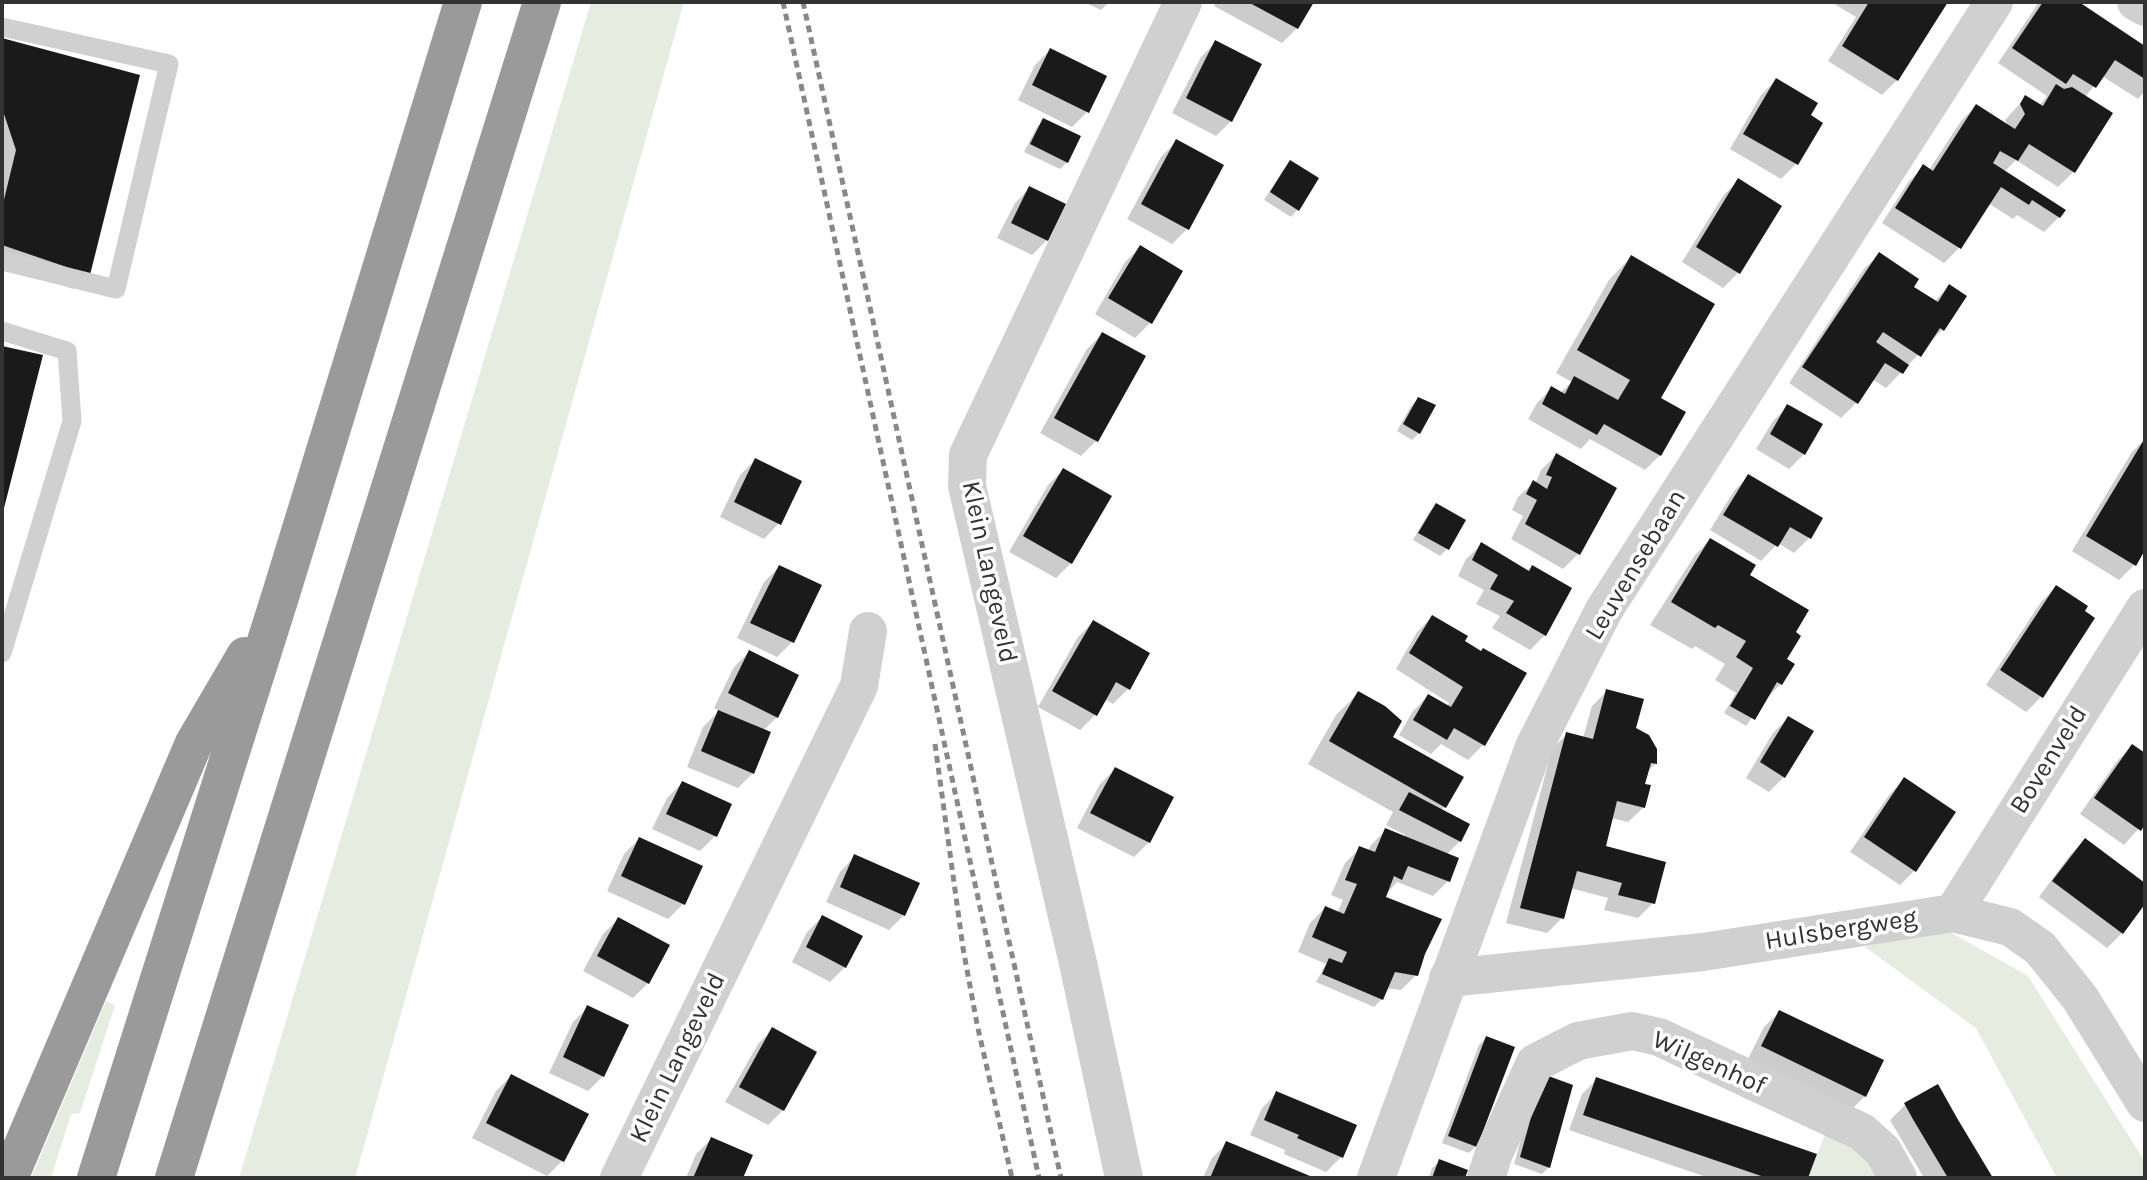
<!DOCTYPE html>
<html>
<head>
<meta charset="utf-8">
<style>
	body { margin:0 }
	#map { position:relative; width:2147px; height:1180px; overflow:hidden; background:#fff; font-family:Karla,sans-serif }
	canvas { display:block }
	.frame { position:absolute; inset:0; border:4px solid #333; pointer-events:none }
</style>
</head>
<body>
<div id="map">
<canvas width="2147" height="1180"></canvas>
<div class="frame"></div>
</div>
<script>
const g = document.querySelector('canvas').getContext('2d');
g.lineJoin = 'round';
function fillPath(path, color) { g.fillStyle = color; g.fill(path, 'evenodd'); }
const shape = rows => new Path2D(rows.map(r => 'M' + r).join(''));
function stroke(path, color, width, dash) { g.strokeStyle = color; g.lineWidth = width; g.lineCap = dash ? 'butt' : 'round'; g.setLineDash(dash || []); g.stroke(path); }
function label(font, color, halo, rows, align = 'center') {
  g.font = font + ' Karla,sans-serif'; g.lineWidth = 7; g.setLineDash([]); g.textBaseline = 'middle'; g.strokeStyle = halo; g.fillStyle = color; for (const [text, x, y, turn = 0] of rows) {
    g.save(); g.translate(x, y); g.rotate((+turn || 0) * Math.PI / 180); g.textAlign = isNaN(turn) ? turn : align; if (halo) g.strokeText(text, 0, 0); g.fillText(text, 0, 0); g.restore();
  }
}
const green = shape([
	[591,2,684,2,355,1178,239,1178],
	[1941,927,2028,976,2145,1162,2145,1178,2057,1178,1976,1028,1865,947],
	[106,1001,115,1005,80,1113,71,1114,51,1178,31,1178],
	[1831,1119,1884,1178,1808,1178]
]);
const shadow = shape([
	[1084,2,1109,2,1101,10],
	[1216,2,1312,2,1297,28,1282,43,1214,6],
	[1831,2,1946,2,1897,80,1882,95,1828,61,1856,17],
	[2039,2,2075,2,2145,48,2145,91,2138,99,2102,76,2085,97,2073,172,2058,187,2016,160,2004,172,2059,217,2044,232,2017,215,2013,219,1988,203,1959,248,1944,263,1882,223,1909,181,1924,167,1929,170,1961,121,1976,106,2009,127,2005,120,2026,97,2039,106,2047,96,1998,63],
	[2,40,138,76,88,274,73,289,2,265],
	[1216,42,1231,121,1216,136,1172,113,1201,57],
	[1050,50,1087,112,1072,127,1018,100,1035,65],
	[1776,80,1808,116,1821,123,1796,164,1781,179,1730,149,1761,95],
	[1044,120,1067,162,1060,169,1024,152,1037,127],
	[1176,142,1187,229,1172,244,1127,219,1161,157],
	[1290,163,1298,209,1291,217,1264,200,1283,170],
	[1738,181,1779,206,1738,273,1723,288,1682,262,1723,196],
	[1030,188,1047,240,1032,255,997,238,1015,203],
	[1140,247,1181,272,1150,323,1135,338,1095,314,1125,262],
	[1879,254,1911,287,1934,302,1949,286,1942,330,1886,388,1872,379,1856,403,1841,418,1789,383,1864,269],
	[1631,257,1660,397,1660,455,1645,470,1590,439,1581,449,1528,419,1537,403,1552,388,1560,393,1572,382,1556,373,1609,280],
	[1102,334,1096,441,1081,456,1040,433,1087,349],
	[2,347,41,357,2,508],
	[1418,399,1419,433,1412,440,1397,431,1411,406],
	[1788,406,1804,454,1789,469,1756,449,1773,421],
	[2145,439,2145,547,2134,565,2119,580,2072,551,2132,452],
	[1556,455,1578,554,1563,569,1511,539,1523,516,1512,510,1518,497,1533,483,1535,484,1541,470],
	[755,460,779,523,764,539,720,517,740,475],
	[1063,470,1071,563,1056,578,1009,552,1048,485],
	[1749,476,1809,538,1794,553,1778,543,1761,561,1710,530,1734,491],
	[1436,505,1464,521,1447,549,1440,556,1413,540,1429,512],
	[1710,540,1748,576,1795,631,1785,659,1781,684,1764,701,1746,726,1724,713,1736,693,1715,680,1725,664,1695,646,1692,649,1650,625,1695,555],
	[1481,545,1527,572,1533,567,1545,635,1530,650,1492,628,1500,616,1476,604,1484,590,1458,576,1466,559],
	[779,567,820,586,792,642,777,657,737,638,764,582],
	[2056,587,2041,697,2026,712,1986,685,2041,602],
	[1432,617,1462,642,1483,745,1468,760,1441,744,1431,754,1399,735,1413,711,1428,696,1447,707,1449,703,1396,669,1417,632],
	[1093,622,1128,689,1113,704,1105,699,1095,715,1080,730,1038,707,1078,637],
	[749,652,777,717,763,731,753,773,738,788,687,767,703,727,719,711,714,708,734,667],
	[1607,691,1656,763,1647,772,1643,785,1644,807,1628,822,1611,818,1604,847,1653,903,1638,918,1604,910,1608,898,1570,888,1562,918,1547,933,1506,923,1552,749,1567,734,1583,738,1592,706],
	[1358,693,1445,807,1441,810,1460,841,1446,855,1448,881,1433,896,1397,882,1383,898,1424,953,1416,975,1401,990,1386,988,1382,999,1374,1007,1316,982,1326,964,1298,952,1310,923,1325,908,1337,913,1343,900,1331,895,1345,863,1360,848,1368,851,1371,845,1386,830,1404,838,1405,835,1386,825,1393,812,1308,764,1336,715],
	[1788,718,1784,777,1769,792,1746,778,1773,733],
	[2132,746,2145,755,2145,821,2124,845,2080,814,2117,761],
	[1115,769,1149,842,1134,857,1077,828,1100,784],
	[1904,780,1915,870,1900,885,1850,852,1889,795],
	[682,783,730,805,715,836,700,851,652,829,667,798],
	[639,839,683,904,668,919,607,891,624,854],
	[2085,840,2145,886,2145,901,2122,933,2107,948,2039,897,2070,855],
	[855,856,904,915,889,930,826,902,840,872],
	[822,917,845,967,830,982,792,962,807,932],
	[618,919,648,983,633,998,583,971,603,934],
	[588,1007,603,1076,588,1091,549,1073,573,1022],
	[1779,1012,1865,1096,1850,1111,1747,1061,1764,1027],
	[773,1029,783,1110,768,1125,725,1102,758,1044],
	[1486,1038,1476,1146,1469,1153,1442,1143,1479,1045],
	[511,1076,587,1115,562,1161,547,1176,472,1138,496,1091],
	[1597,1079,1814,1155,1806,1178,1709,1178,1569,1130,1582,1094],
	[1537,1083,1549,1167,1542,1174,1514,1164],
	[1937,1087,1991,1178,1924,1178,1890,1120,1905,1105],
	[1277,1093,1341,1157,1326,1172,1284,1154,1285,1150,1250,1135,1262,1108],
	[711,1139,751,1156,741,1178,686,1178,696,1154],
	[1227,1143,1307,1177,1307,1178,1203,1178,1212,1158],
	[1440,1161,1466,1171,1463,1178,1429,1178,1432,1168]
]);
const building = shape([
	[1248,2,1314,2,1298,29],
	[1869,2,1948,2,1898,81,1842,46],
	[2043,2,2079,2,2145,46,2145,79,2115,60,2096,88,2073,74,2066,84,2012,48],
	[2,38,140,75,90,275,2,245,2,208,16,150,2,108],
	[1215,40,1262,64,1232,122,1186,98],
	[1050,48,1107,76,1089,113,1032,85],
	[1776,78,1818,103,1811,115,1823,123,1798,165,1743,134],
	[2056,84,2064,89,2072,87,2113,113,2075,173,2029,144,2018,161,2000,151,1993,163,2066,210,2060,218,2032,200,2029,205,2001,187,1961,249,1895,208,1923,164,1933,171,1976,104,2015,129,2025,114,2020,104,2025,95,2043,106],
	[1043,118,1081,136,1068,163,1030,144],
	[1176,139,1224,165,1189,230,1141,204],
	[1290,160,1319,178,1299,211,1270,192],
	[1738,178,1782,206,1740,274,1696,247],
	[1029,186,1066,204,1048,241,1011,223],
	[1140,245,1183,271,1152,324,1108,298],
	[1879,252,1919,279,1914,287,1938,302,1949,284,1967,296,1944,331,1940,328,1921,357,1883,332,1876,342,1909,365,1903,374,1885,363,1858,404,1802,367],
	[1631,255,1715,304,1661,398,1686,412,1661,456,1604,424,1597,435,1542,404,1551,386,1565,394,1574,376,1618,400,1630,380,1577,350],
	[1102,332,1146,356,1098,442,1054,418],
	[2,346,43,355,3,512,2,512],
	[1418,397,1436,405,1420,434,1403,424],
	[1787,404,1823,424,1805,455,1770,434],
	[2145,438,2145,550,2136,566,2086,536],
	[1556,453,1617,488,1580,555,1525,524,1537,500,1526,494,1533,480,1547,489,1552,477,1546,475],
	[755,458,802,481,781,525,734,502],
	[1063,468,1112,496,1072,564,1023,536],
	[1748,474,1823,518,1811,539,1790,527,1778,547,1723,515],
	[1436,503,1466,520,1449,550,1418,533],
	[1710,538,1756,565,1750,575,1809,610,1796,632,1801,636,1787,659,1795,664,1782,685,1777,682,1755,720,1730,706,1753,668,1736,657,1746,641,1718,625,1715,628,1671,602],
	[1481,542,1529,571,1532,565,1572,588,1546,636,1506,613,1514,601,1490,589,1498,575,1472,560],
	[779,565,822,585,794,643,750,623],
	[2056,585,2088,606,2085,611,2095,618,2043,698,2000,670],
	[1432,615,1468,636,1465,641,1481,651,1483,648,1527,673,1485,746,1454,728,1447,740,1413,720,1428,694,1451,707,1463,687,1409,653],
	[1093,620,1150,653,1130,690,1116,682,1097,716,1052,691],
	[749,650,799,675,778,718,728,693],
	[1606,689,1644,699,1636,728,1649,735,1657,749,1657,764,1651,763,1645,784,1651,785,1645,808,1617,801,1606,846,1666,862,1655,904,1618,895,1622,883,1577,871,1564,919,1520,908,1566,732,1593,739],
	[1358,691,1385,706,1402,721,1393,737,1464,777,1446,808,1329,741],
	[718,710,771,732,754,774,701,751],
	[1788,716,1814,731,1785,778,1760,762],
	[2132,744,2145,753,2145,824,2141,831,2094,798],
	[1115,767,1174,797,1150,843,1090,813],
	[1904,777,1956,812,1916,872,1864,837],
	[682,781,732,804,717,837,666,814],
	[1409,792,1470,824,1461,842,1399,810],
	[1385,828,1459,858,1450,882,1408,866,1402,880,1394,876,1386,897,1442,919,1425,954,1418,976,1395,972,1383,1000,1322,974,1329,958,1342,963,1347,952,1312,937,1325,906,1344,914,1357,884,1345,880,1359,846,1375,852],
	[639,837,703,866,685,905,621,876],
	[2085,838,2145,883,2145,904,2123,934,2052,881],
	[854,854,920,883,905,916,840,887],
	[822,915,863,936,846,968,806,947],
	[618,917,670,945,649,984,597,956],
	[587,1005,629,1025,604,1077,563,1057],
	[1779,1010,1884,1060,1866,1097,1761,1046],
	[772,1027,817,1052,784,1111,739,1087],
	[1486,1036,1515,1047,1477,1147,1448,1136],
	[511,1074,589,1114,564,1162,486,1123],
	[1543,1074,1573,1085,1550,1168,1520,1157],
	[1596,1077,1817,1154,1808,1178,1767,1178,1583,1115],
	[1938,1084,1957,1118,1993,1178,1948,1178,1914,1121,1904,1103],
	[1276,1091,1357,1125,1343,1158,1297,1138,1299,1135,1264,1120],
	[711,1137,753,1155,743,1178,693,1178],
	[1226,1141,1310,1176,1309,1178,1210,1178],
	[1439,1159,1468,1170,1465,1178,1432,1178]
]);
const service = shape([
	[2,27,169,64,116,289,2,261],
	[2,331,67,351,72,421,2,653]
]);
const minor = shape([
	[2136,2,2145,7],
	[1953,913,2145,608],
	[1448,978,1703,952,1953,913,2010,927,2040,948,2080,998,2145,1103],
	[619,1178,859,686,868,631],
	[1124,1178,1078,963,967,486,968,455,1183,2],
	[1486,1178,1494,1153,1535,1063,1578,1041,1632,1031,1659,1037,1862,1132,1883,1151,1898,1178]
]);
const tertiary = shape([
	[1376,1178,1534,747,1604,610,1994,2]
]);
const motorway = shape([
	[9,1178,194,743,245,656],
	[96,1178,280,597,463,2],
	[174,1178,542,2]
]);
const rail = shape([
	[783,2,1039,1178],
	[803,2,1061,1178],
	[935,744,963,948,977,1024,1012,1178]
]);
const streetNames = [
	["Leuvensebaan",1636,565,-59],
	["Klein Langeveld",989,572,78],
	["Bovenveld",2049,760,-58],
	["Hulsbergweg",1841,930,-9],
	["Klein Langeveld",678,1058,-64],
	["Wilgenhof",1709,1063,24]
];
fillPath(green, '#e6ecdf');
fillPath(shadow, '#0003');
fillPath(building, '#1a1a1a');
stroke(service, '#d0d0d0', 19);
stroke(minor, '#d0d0d0', 38);
stroke(tertiary, '#d0d0d0', 38);
stroke(motorway, '#9a9a9a', 38);
stroke(rail, '#888', 5, [7, 5]);
label('26px', '#333', '#fff', streetNames);
</script>
</body>
</html>
